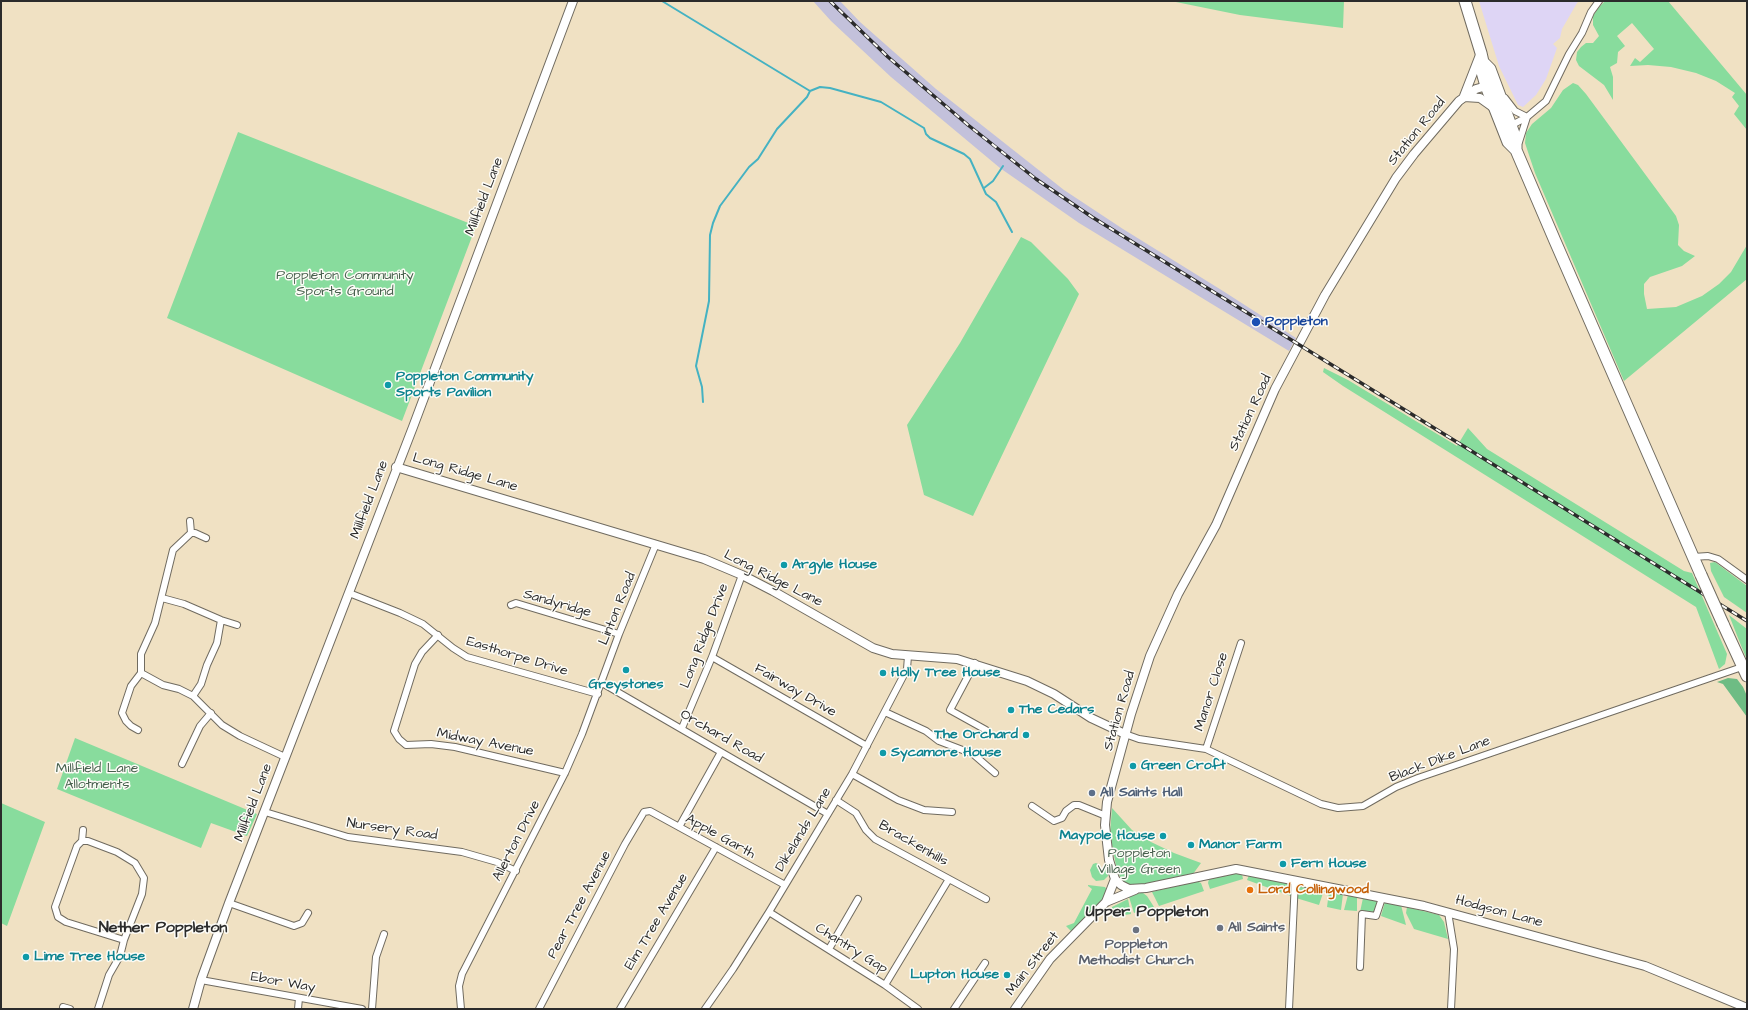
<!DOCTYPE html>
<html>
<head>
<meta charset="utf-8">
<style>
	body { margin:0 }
	#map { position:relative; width:1748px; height:1010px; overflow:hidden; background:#f0e1c3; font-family:"Architects Daughter",sans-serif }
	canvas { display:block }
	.frame { position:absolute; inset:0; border:2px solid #2b2b2b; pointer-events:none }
</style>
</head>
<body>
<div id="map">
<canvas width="1748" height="1010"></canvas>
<div class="frame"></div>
</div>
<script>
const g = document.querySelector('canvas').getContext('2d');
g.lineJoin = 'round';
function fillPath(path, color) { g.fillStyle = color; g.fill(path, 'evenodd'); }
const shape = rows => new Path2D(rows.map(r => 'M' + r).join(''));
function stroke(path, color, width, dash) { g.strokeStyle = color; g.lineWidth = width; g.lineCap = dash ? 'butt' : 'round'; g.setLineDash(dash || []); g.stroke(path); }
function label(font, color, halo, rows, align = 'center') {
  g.font = font + ' "Architects Daughter",sans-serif'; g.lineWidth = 3; g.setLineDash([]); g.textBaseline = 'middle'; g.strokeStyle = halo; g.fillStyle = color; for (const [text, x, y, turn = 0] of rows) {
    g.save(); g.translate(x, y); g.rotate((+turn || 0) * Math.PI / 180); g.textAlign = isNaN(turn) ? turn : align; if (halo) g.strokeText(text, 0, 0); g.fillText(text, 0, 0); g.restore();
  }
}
const built = shape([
	[1479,1,1579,1,1577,3,1562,29,1560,38,1553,44,1557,48,1546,79,1536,95,1523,107,1518,105,1499,66]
]);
const industrial = shape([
	[813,1,840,1,860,22,936,89,1064,190,1123,229,1223,291,1296,338,1289,351,1079,223,1000,168,891,77,831,21]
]);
const green = shape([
	[1171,1,1344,1,1343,28,1240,15],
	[1605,1,1668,1,1747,95,1747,130,1734,114,1739,106,1732,97,1735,93,1716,81,1696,73,1671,67,1648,65,1630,66,1635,58,1640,62,1654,49,1632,23,1617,36,1625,46,1618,52,1617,63,1610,67,1613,77,1613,100,1604,85,1579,66,1576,60,1577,52,1581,47,1586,43,1593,43,1599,36,1593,25,1593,16,1599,7],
	[1573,83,1578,85,1586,94,1676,216,1679,225,1678,245,1684,251,1695,256,1682,266,1650,277,1644,284,1644,294,1647,309,1676,307,1702,296,1719,284,1731,272,1747,245,1747,279,1624,381,1535,173,1525,143,1526,133,1532,124,1551,108,1563,90],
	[238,132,476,226,402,421,167,318],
	[1021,237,1031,242,1068,279,1079,294,973,516,924,495,907,425,960,343],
	[1324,368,1348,380,1457,446,1468,428,1487,449,1684,571,1692,573,1727,654,1725,664,1719,669,1696,607,1343,386,1323,372],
	[1715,562,1747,586,1747,613,1724,597,1711,571,1710,563],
	[1729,615,1747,629,1747,660,1738,638],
	[75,738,257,814,247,836,211,823,201,848,57,789],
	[1,803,45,822,7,926,1,923],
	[1112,808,1132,830,1151,842,1174,853,1201,863,1193,874,1138,887,1124,884,1117,871,1113,850,1110,834],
	[1096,863,1100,865,1101,869,1107,869,1108,876,1104,880,1096,881,1092,877,1090,870,1093,864],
	[1233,874,1242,874,1243,879,1210,889,1208,883,1209,879],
	[1249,875,1289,883,1291,887,1291,896,1247,880],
	[1196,881,1201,883,1204,891,1159,906,1152,892],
	[1088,885,1105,887,1107,890,1104,899,1072,932,1066,926,1074,923,1092,889,1088,886],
	[1302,885,1324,890,1319,905,1296,898,1297,889],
	[1329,892,1343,894,1341,910,1327,907],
	[1140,893,1143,893,1147,896,1154,907,1134,913,1129,897],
	[1348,895,1357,897,1357,911,1344,910],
	[1363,898,1377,901,1376,912,1372,914,1360,912],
	[1128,899,1131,914,1112,917,1112,907],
	[1385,902,1401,905,1406,925,1381,916],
	[1407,907,1439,915,1444,922,1448,939,1414,929,1406,913]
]);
const forest = shape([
	[1728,678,1737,679,1743,687,1747,696,1747,717,1723,684,1717,682]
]);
const stream = shape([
	[662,1,810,91,820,87,830,88,881,102,924,128,926,134,930,138,964,154,970,159,986,194,996,202,1012,232],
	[984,188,993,181,1003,166],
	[703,402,702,387,696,366,709,301,710,235,713,223,720,206,749,167,758,159,777,129,807,97,810,91]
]);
const minor = shape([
	[1505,98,1515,111,1527,117],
	[1510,126,1527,117,1546,101,1569,54,1582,33,1591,12,1599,1],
	[1519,142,1527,117],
	[190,521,191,533],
	[1693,557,1708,556,1718,559,1747,580],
	[349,593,400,613,423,624,453,648,467,657,598,694],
	[162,598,184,604,221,620,237,625],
	[511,605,516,603,619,634],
	[438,635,422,652,415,664,394,731,399,739,406,745,431,744,455,747,565,773],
	[712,657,867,746],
	[975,663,950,710,986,730],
	[141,673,163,685,179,689,193,696,222,725,240,736,285,757],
	[602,683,828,814],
	[193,696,201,684,207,665,217,643,221,620],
	[885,712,926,731,939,741,973,754,995,773],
	[682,728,712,657,742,575],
	[138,730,131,726,126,721,122,713,131,686,141,673,141,654,155,623,173,550,191,533,195,533,206,538],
	[1125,734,1139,739,1206,749,1321,804,1338,808,1363,806,1396,787,1418,778,1742,667],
	[1206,749,1241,643],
	[182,764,200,726,211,713],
	[852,774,898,800,924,810,952,812],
	[836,800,856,813,866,830,875,839,986,899],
	[1032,806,1054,821,1062,818,1066,811,1074,805,1079,805,1106,816],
	[265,812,348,837,462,852,497,862,516,871],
	[679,827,721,752],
	[82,841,83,830],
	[229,903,294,926,302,923,308,913],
	[769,912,885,985,918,1009],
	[1448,912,1454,949,1451,1009],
	[829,949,858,899],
	[1360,967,1362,914,1376,916,1382,898],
	[201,980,362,1009],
	[885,985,949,879],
	[63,1007,70,1009],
	[98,1009,109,975,120,956,124,940,142,894,144,878,135,863,117,852,88,841,82,841,77,846,55,907,58,917,66,922,124,940],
	[298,1009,299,998],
	[372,1009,376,957,384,934],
	[461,1009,459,986,462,974,565,773,582,734,619,634,656,544],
	[539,1009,625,844,644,812,650,811,785,885],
	[620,1009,716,847],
	[705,1009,733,969,769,912,852,774,907,669,908,656],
	[954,1009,985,963],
	[1289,1009,1295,880]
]);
const tertiary = shape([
	[1490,85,1476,89,1459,101,1414,154,1396,178,1325,295,1275,389,1216,525,1178,594,1150,656,1131,714,1107,802,1105,825,1109,860,1115,879,1121,885,1129,889,1146,888,1236,869,1424,906,1645,966,1747,1008],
	[1464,96,1480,55],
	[1464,97,1480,98,1494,108],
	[396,467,704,559,742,575,773,591,873,648,892,654,957,659,1027,681,1054,694,1091,718,1125,734],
	[1106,902,1135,890],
	[193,1009,201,980,229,903,413,427,573,1],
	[1015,1009,1050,959,1106,902,1115,879]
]);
const trunk = shape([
	[1465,1,1481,53,1483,62,1482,72,1486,86,1508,142,1516,150],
	[1483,62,1490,69,1516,139,1516,150,1555,241,1701,575],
	[1723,624,1747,676]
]);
const rail = shape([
	[830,1,888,57,968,125,1036,179,1092,217,1747,621]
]);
const trunkBridge = shape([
	[1701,575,1723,624]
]);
const markers = [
	[1256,322,5,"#1a4fb4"],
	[388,385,4,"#0f9aa8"],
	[784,565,4,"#0f9aa8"],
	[626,670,4,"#0f9aa8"],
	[883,673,4,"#0f9aa8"],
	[1011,710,4,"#0f9aa8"],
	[1026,735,4,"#0f9aa8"],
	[883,753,4,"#0f9aa8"],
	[1133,766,4,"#0f9aa8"],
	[1092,793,4,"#5c6f8a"],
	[1163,836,4,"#0f9aa8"],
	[1191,845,4,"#0f9aa8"],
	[1283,864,4,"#0f9aa8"],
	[1250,890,4,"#e8710a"],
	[1220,928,4,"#6b7280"],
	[1136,930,4,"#6b7280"],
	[26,957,4,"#0f9aa8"],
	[1007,975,4,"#0f9aa8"]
];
const streetNames = [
	["Station Road",1417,132,-51],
	["Millfield Lane",485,197,-69],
	["Station Road",1251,413,-65],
	["Long Ridge Lane",465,473,16],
	["Millfield Lane",370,500,-69],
	["Long Ridge Lane",773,579,27],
	["Sandyridge",557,604,16],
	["Linton Road",618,609,-68],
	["Long Ridge Drive",705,636,-69],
	["Easthorpe Drive",517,657,17],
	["Fairway Drive",795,691,30],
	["Manor Close",1212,692,-72],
	["Station Road",1120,711,-74],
	["Orchard Road",721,737,30],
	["Midway Avenue",485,743,11],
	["Black Dike Lane",1440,760,-21],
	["Millfield Lane",254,803,-69],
	["Nursery Road",392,830,8],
	["Dikelands Lane",804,830,-59],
	["Apple Garth",720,837,29],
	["Allerton Drive",517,841,-63],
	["Brackenhills",913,844,30],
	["Pear Tree Avenue",580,905,-62],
	["Hodgson Lane",1499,912,15],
	["Elm Tree Avenue",657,922,-59],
	["Chantry Gap",851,949,32],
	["Main Street",1033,964,-52],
	["Ebor Way",283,983,10]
];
const parkNames = [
	["Poppleton Community",345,276],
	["Sports Ground",345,292],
	["Millfield Lane",97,769],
	["Allotments",97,785],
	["Poppleton",1139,854],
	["Village Green",1139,870]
];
const transitNames = [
	["Poppleton",1265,322]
];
const cultureNames = [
	["Poppleton Community",396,377],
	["Sports Pavilion",396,393],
	["Argyle House",792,565],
	["Holly Tree House",891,673],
	["Greystones",626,685,"center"],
	["The Cedars",1019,710],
	["The Orchard",1018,735,"right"],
	["Sycamore House",891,753],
	["Green Croft",1141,766],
	["Maypole House",1155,836,"right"],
	["Manor Farm",1199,845],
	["Fern House",1291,864],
	["Lime Tree House",34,957],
	["Lupton House",999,975,"right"]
];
const serviceNames = [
	["All Saints Hall",1100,793]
];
const foodNames = [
	["Lord Collingwood",1258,890]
];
const worshipNames = [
	["All Saints",1228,928],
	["Poppleton",1136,945,"center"],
	["Methodist Church",1136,961,"center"]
];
const quarterNames = [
	["Upper Poppleton",1147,913],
	["Nether Poppleton",163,929]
];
fillPath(built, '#ded5f5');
fillPath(industrial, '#c3c1db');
fillPath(green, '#88dc9d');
fillPath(forest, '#6ebc84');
stroke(stream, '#45b2c2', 2);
stroke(minor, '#706b60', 8);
stroke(tertiary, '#706b60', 10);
stroke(trunk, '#706b60', 13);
stroke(minor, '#fff', 6);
stroke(tertiary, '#fff', 8);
stroke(trunk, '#fff', 11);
stroke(rail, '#2b2b2b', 3.5);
stroke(rail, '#fdfcf7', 2, [6]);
stroke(trunkBridge, '#706b60', 13, []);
stroke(trunkBridge, '#fff', 11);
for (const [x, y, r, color] of markers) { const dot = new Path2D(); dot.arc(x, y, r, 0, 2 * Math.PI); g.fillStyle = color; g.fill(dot); stroke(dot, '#fdfcf7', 1.5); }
label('14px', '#2b2b2b', '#fdfcf7', streetNames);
label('14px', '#47604d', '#fdfcf7', parkNames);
label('bold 14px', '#164399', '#fdfcf7', transitNames, 'left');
label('bold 14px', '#0d838f', '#fdfcf7', cultureNames, 'left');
label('bold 14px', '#4e5e75', '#fdfcf7', serviceNames, 'left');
label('bold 14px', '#c56008', '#fdfcf7', foodNames, 'left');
label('bold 14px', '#5b616d', '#fdfcf7', worshipNames, 'left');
label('bold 16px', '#2b2b2b', '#fdfcf7', quarterNames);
</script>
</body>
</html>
